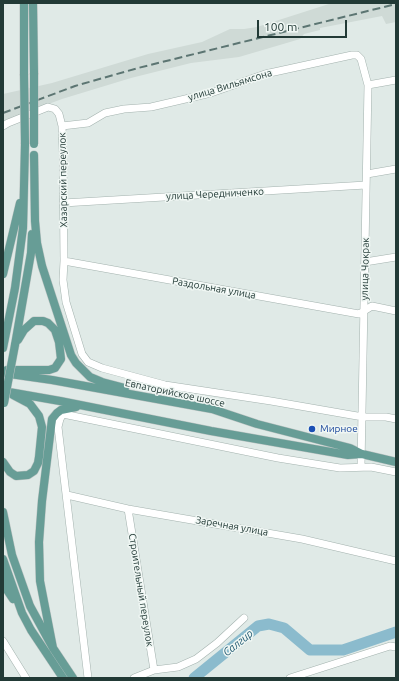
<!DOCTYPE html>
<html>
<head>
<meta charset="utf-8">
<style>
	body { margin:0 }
	#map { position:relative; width:399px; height:681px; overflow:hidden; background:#e0eae7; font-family:Ubuntu,sans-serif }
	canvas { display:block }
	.frame { position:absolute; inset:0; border:4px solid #223a36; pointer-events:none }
	.scale { position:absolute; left:257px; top:20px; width:90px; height:18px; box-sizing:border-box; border:2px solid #223a36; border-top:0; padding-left:5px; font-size:12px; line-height:14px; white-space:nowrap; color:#223a36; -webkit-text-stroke:3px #f0f7f4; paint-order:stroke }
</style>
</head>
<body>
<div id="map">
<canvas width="399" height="681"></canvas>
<div class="frame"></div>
<div class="scale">100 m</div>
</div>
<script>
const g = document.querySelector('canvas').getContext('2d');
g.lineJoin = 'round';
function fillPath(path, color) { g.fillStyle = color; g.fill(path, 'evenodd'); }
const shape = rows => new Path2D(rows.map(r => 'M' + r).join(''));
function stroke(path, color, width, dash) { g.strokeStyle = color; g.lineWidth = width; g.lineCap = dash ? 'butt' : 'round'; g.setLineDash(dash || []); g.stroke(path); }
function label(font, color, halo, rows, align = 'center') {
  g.font = font + ' Ubuntu,sans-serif'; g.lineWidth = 3; g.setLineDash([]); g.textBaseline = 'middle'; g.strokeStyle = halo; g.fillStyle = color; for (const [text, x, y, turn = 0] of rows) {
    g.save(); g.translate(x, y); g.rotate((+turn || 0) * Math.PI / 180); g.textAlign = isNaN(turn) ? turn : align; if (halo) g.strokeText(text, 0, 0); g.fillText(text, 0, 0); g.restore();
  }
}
const built = shape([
	[332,3,396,3,396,22,386,24,382,16,320,28,320,30,304,34,300,39,290,42,239,57,191,63,131,78,62,99,3,121,3,94,52,83,148,54,202,42,230,29,244,29,257,27]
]);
const river = shape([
	[194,678,258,626,269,624,284,628,310,650,343,650,396,632]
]);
const minor = shape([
	[368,85,396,80],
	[3,126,8,123,48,107,55,109,59,114,62,126,63,153,64,261,63,280,66,302,82,354,88,362,102,368,165,385,271,401,363,417,386,417,396,419],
	[62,126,88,123,105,113,124,109,151,107,211,93,265,74,352,55,357,55,361,59,368,85,361,466],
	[367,174,396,169],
	[63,203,366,185],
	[64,261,359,314,372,306,396,311],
	[365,262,396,257],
	[67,495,128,509,302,539,396,561],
	[128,509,154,670],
	[3,641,26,678],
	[88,678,58,427,60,419,63,414,278,458,340,468,371,467,396,472],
	[134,678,154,670,178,667,196,659,217,643,244,618],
	[290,678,390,646,396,647]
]);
const major = shape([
	[24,3,24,74],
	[33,3,34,73],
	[34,155,35,221,37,243,42,266,71,355,76,363,90,377,102,382,125,388],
	[3,274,20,203],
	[15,345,31,253,32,234],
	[3,348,15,288,23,228,25,144],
	[7,370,49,370,55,368,61,359,59,342,55,330,48,323,43,321,34,321,24,330,18,340],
	[3,373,52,380,212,409,257,424,350,448,362,454,396,462],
	[3,391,60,401,211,431,348,455,361,454],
	[3,462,10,472,16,476,28,475,34,471,38,463,39,457,42,427,39,416,30,404,13,395],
	[3,512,12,555,30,606,53,648,73,678],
	[3,559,22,613,31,630,63,678],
	[3,578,7,590,13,599],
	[53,648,40,581,39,542,42,501,52,419,57,413,61,410,76,407]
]);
const rail = shape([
	[3,113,75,86,138,68,396,4]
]);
const majorBridge = shape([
	[34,73,34,144],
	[24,74,25,144],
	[4,403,15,345]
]);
const markers = [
	[312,429,4,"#1a4fb4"]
];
const streetNames = [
	["улица Вильямсона",230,85,-17],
	["Хазарский переулок",63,180,-91],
	["улица Чередниченко",215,194,-3],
	["улица Чокрак",365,269,-89],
	["Раздольная улица",214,288,10],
	["Евпаторийское шоссе",175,393,12],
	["Заречная улица",232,526,10],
	["Строительный переулок",141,590,81]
];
const transitNames = [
	["Мирное",320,429]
];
const waterNames = [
	["Салгир",238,643,-39]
];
fillPath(built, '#cfdad6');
stroke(river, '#8bbbcd', 11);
stroke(minor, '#a3b2ae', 8);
stroke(major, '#bdc4c3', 9);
stroke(minor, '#fff', 7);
stroke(major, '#679d96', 8);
stroke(rail, '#5c7572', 2, [8, 4]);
stroke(majorBridge, '#bdc4c3', 9, []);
stroke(majorBridge, '#679d96', 8);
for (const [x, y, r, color] of markers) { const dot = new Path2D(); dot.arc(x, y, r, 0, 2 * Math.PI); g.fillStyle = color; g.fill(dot); stroke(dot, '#f0f7f4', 1.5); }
label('10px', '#223a36', '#f0f7f4', streetNames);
label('10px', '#164399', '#f0f7f4', transitNames, 'left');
label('italic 11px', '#205a72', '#f0f7f4', waterNames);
</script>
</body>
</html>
